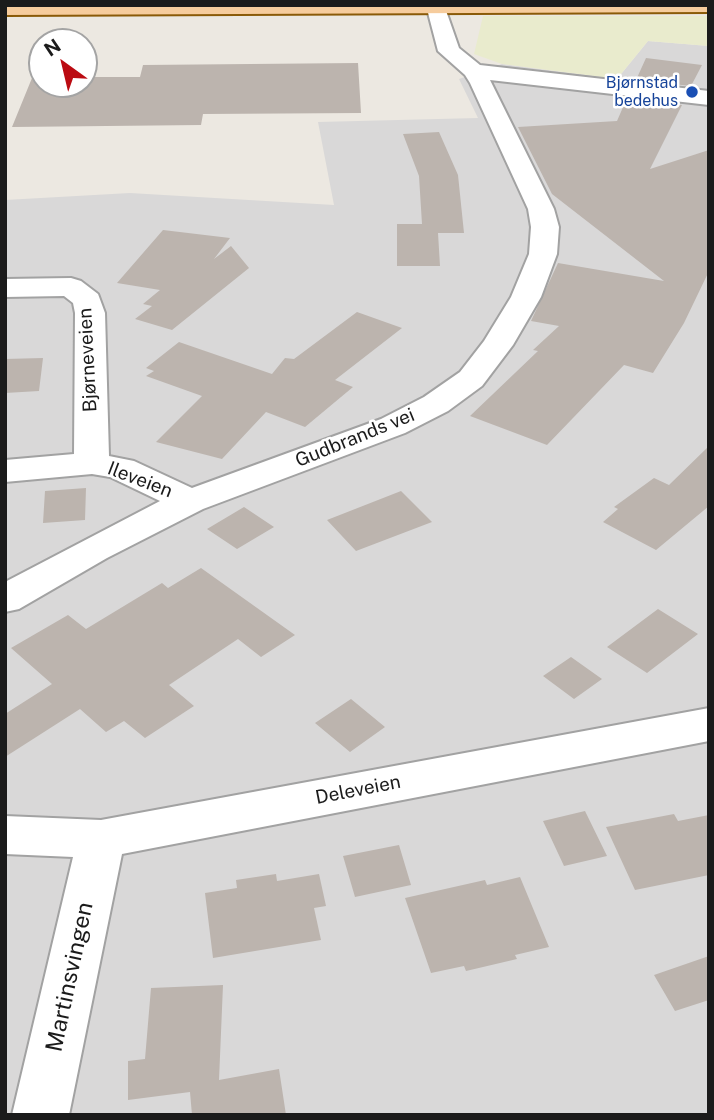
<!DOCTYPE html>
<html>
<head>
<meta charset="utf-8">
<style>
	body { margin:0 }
	#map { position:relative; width:714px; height:1120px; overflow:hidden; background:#ece8e1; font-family:"Public Sans",sans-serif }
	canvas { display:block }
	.frame { position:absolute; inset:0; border:7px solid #1b1b1b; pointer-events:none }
	.north { position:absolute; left:28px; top:28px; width:70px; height:70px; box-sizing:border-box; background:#fff; border:2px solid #a4a4a4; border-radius:50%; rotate:326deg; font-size:19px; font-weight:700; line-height:28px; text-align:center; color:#1b1b1b }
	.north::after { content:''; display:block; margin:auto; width:24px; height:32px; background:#bb0b12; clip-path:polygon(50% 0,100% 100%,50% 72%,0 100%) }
</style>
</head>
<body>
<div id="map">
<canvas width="714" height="1120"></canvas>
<div class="frame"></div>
<div class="north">N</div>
</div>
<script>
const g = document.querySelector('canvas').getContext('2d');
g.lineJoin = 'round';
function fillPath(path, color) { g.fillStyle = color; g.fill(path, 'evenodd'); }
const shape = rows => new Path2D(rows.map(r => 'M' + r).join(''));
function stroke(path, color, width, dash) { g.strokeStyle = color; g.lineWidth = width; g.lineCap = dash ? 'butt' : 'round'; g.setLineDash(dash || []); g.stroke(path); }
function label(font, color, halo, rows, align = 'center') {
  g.font = font + ' "Public Sans",sans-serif'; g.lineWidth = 5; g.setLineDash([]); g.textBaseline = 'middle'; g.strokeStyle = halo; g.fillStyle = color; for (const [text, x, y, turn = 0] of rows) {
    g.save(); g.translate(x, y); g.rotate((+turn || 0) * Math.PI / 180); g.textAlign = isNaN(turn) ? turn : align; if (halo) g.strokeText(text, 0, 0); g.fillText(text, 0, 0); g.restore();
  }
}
const residential = shape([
	[648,41,709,46,709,1115,5,1115,5,200,130,193,334,205,318,122,478,118,459,79,502,64,617,79]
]);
const farmland = shape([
	[483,16,709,16,709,46,648,41,617,79,502,64,474,54]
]);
const building = shape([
	[646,58,702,65,691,86,636,80],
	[358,63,361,113,203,114,201,125,12,127,32,78,42,78,42,84,84,84,84,77,140,77,143,65],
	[627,98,682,105,650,169,709,150,709,271,684,323,653,373,624,365,547,445,470,416,538,351,533,350,559,326,531,321,558,263,664,281,552,194,518,127,617,121],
	[439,132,458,175,464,233,438,233,440,266,397,266,397,224,422,224,419,176,403,134],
	[163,230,230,238,214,259,231,246,249,268,172,330,135,319,152,306,143,304,160,290,117,283],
	[357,312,402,328,335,380,353,387,305,427,266,412,222,459,156,442,202,396,146,376,154,371,146,368,179,342,272,374,285,358,294,359],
	[43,358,39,391,5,393,5,359],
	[709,446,709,506,656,550,603,522,618,509,614,507,654,478,669,485],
	[86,488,85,520,43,523,45,491],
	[401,491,432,522,356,551,327,520],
	[244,507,274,527,237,549,207,529],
	[201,568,295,635,261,657,238,639,169,685,194,706,145,738,124,721,106,732,80,709,5,757,5,714,52,684,11,648,68,615,86,629,162,583,168,588],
	[658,609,698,634,647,673,607,647],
	[571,657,602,679,574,699,543,676],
	[351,699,385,727,350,752,315,723],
	[585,811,607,856,564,866,543,821],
	[674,814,678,821,709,815,709,875,635,890,606,827],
	[399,845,411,885,355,897,343,856],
	[276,874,277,881,319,874,326,906,314,908,321,940,213,958,205,893,237,888,236,880],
	[520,877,549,947,515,955,517,959,466,971,464,966,431,973,405,898,485,880,487,885],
	[709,956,709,1000,675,1011,654,975],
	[223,985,219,1080,279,1069,286,1115,192,1115,190,1092,128,1100,128,1061,145,1059,151,988]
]);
const minor = shape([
	[426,5,444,5,459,48,480,65,709,91,709,105,490,80,554,209,559,227,557,254,541,297,513,345,482,386,448,411,405,433,203,509,107,558,19,609,5,612,5,582,160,501,110,477,92,474,5,482,5,460,74,454,75,313,73,303,64,296,5,297,5,279,71,278,81,281,98,294,105,313,109,456,134,461,192,488,381,419,424,397,460,372,484,341,511,297,529,254,531,227,528,209,470,83,465,75,438,51,426,5],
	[709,708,709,741,122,854,69,1115,12,1115,73,857,5,854,5,816,101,820,709,708]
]);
const major = shape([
	[5,5,709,5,709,12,5,15,5,5]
]);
const markers = [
	[692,92,7,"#1a4fb4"]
];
const farTransitnames = [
	["Bjørnstad",678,83],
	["bedehus",678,101]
];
const streetNames = [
	["Bjørneveien",88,360,-93],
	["Gudbrands vei",355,438,-22],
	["Ileveien",140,480,21],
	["Deleveien",358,790,-11]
];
const nearStreetnames = [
	["Martinsvingen",70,977,-78]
];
fillPath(residential, '#d9d8d8');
fillPath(farmland, '#e9ebcd');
fillPath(building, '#bcb4ae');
stroke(minor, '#a2a2a2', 4);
stroke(major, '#8a5a08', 4);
fillPath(minor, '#fff');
fillPath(major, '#f6cc9d');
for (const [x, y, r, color] of markers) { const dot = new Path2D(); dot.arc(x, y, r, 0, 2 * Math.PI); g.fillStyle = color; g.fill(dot); stroke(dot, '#fff', 2.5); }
label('16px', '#164399', '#fff', farTransitnames, 'right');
label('19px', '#1b1b1b', '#fff', streetNames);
label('23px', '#1b1b1b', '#fff', nearStreetnames);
</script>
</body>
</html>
